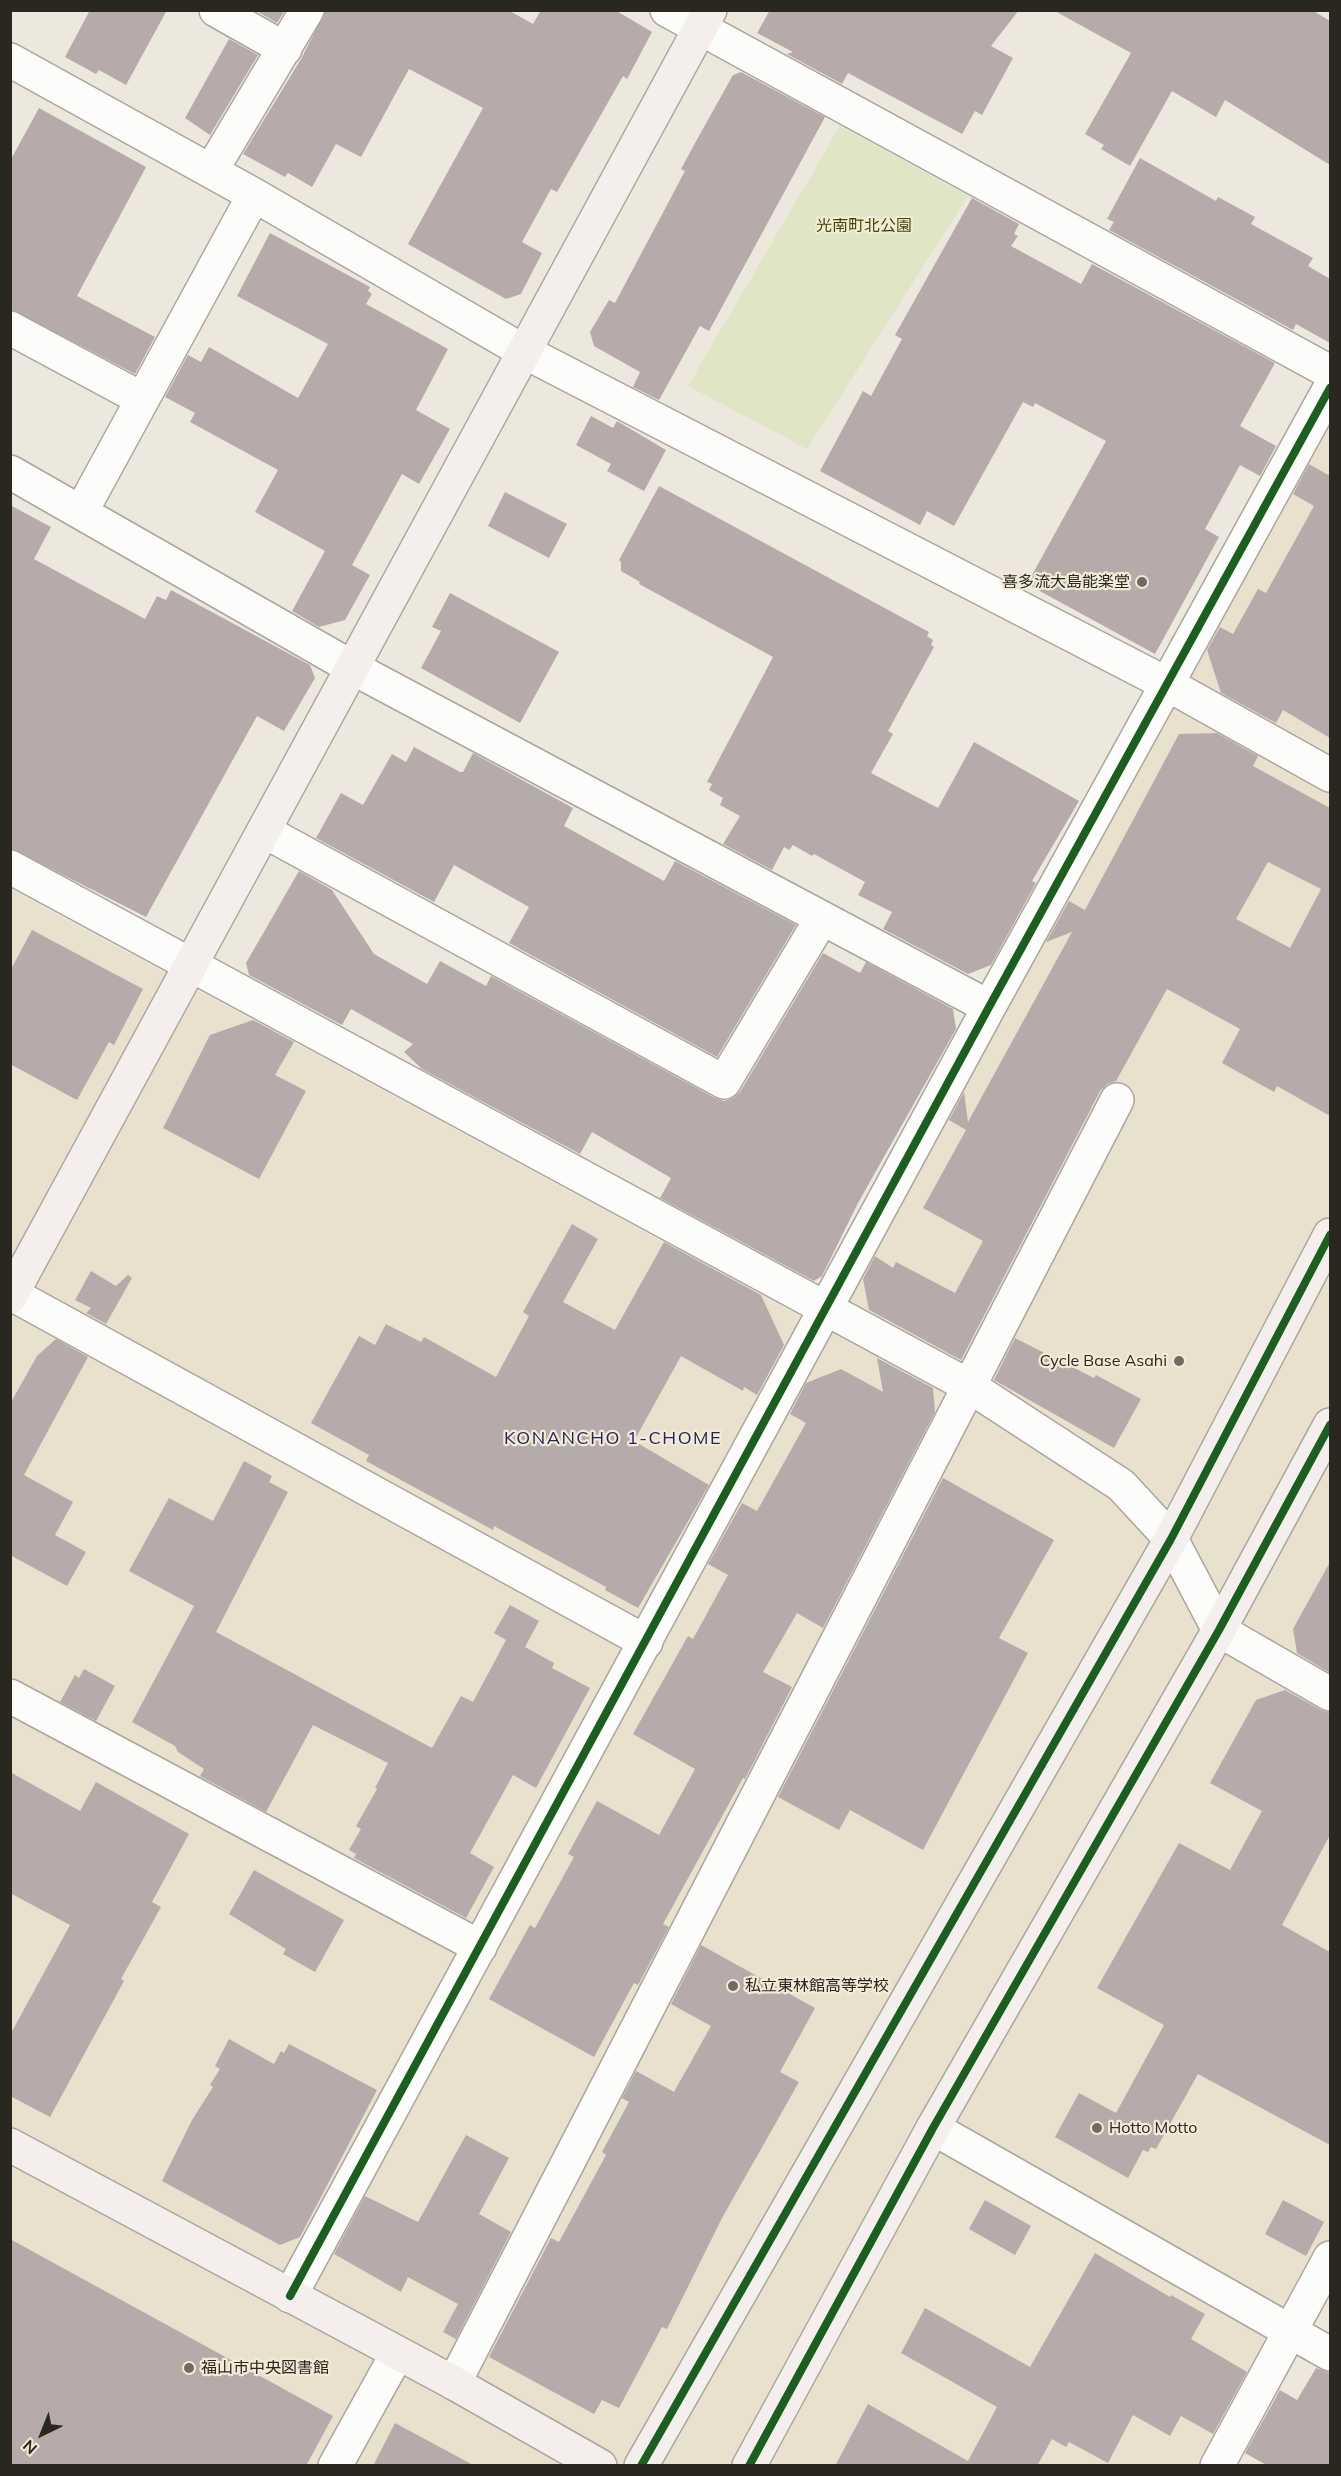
<!DOCTYPE html>
<html>
<head>
<meta charset="utf-8">
<style>
	body { margin:0 }
	#map { position:relative; width:1341px; height:2476px; overflow:hidden; background:#ede8de; font-family:Mulish,sans-serif }
	canvas { display:block }
	.frame { position:absolute; inset:0; border:12px solid #2a2720; pointer-events:none }
	.north { position:absolute; left:12px; top:2404px; width:60px; height:60px; -webkit-text-stroke:4px #f3ebd8; paint-order:stroke; rotate:223deg; font-size:16px; font-weight:700; line-height:24px; text-align:center; color:#2a2720 }
	.north::after { content:''; display:block; margin:auto; width:21px; height:27px; background:#2a2720; clip-path:polygon(50% 0,100% 100%,50% 72%,0 100%) }
</style>
</head>
<body>
<div id="map">
<canvas width="1341" height="2476"></canvas>
<div class="frame"></div>
<div class="north">N</div>
</div>
<script>
const g = document.querySelector('canvas').getContext('2d');
g.lineJoin = 'round';
function fillPath(path, color) { g.fillStyle = color; g.fill(path, 'evenodd'); }
const shape = rows => new Path2D(rows.map(r => 'M' + r).join(''));
function stroke(path, color, width, dash) { g.strokeStyle = color; g.lineWidth = width; g.lineCap = dash ? 'butt' : 'round'; g.setLineDash(dash || []); g.stroke(path); }
function label(font, color, halo, rows, align = 'center') {
  g.font = font + ' Mulish,"Noto Sans JP",sans-serif'; g.lineWidth = 4.5; g.setLineDash([]); g.textBaseline = 'middle'; g.strokeStyle = halo; g.fillStyle = color; for (const [text, x, y, turn = 0] of rows) {
    g.save(); g.translate(x, y); g.rotate((+turn || 0) * Math.PI / 180); g.textAlign = isNaN(turn) ? turn : align; if (halo) g.strokeText(text, 0, 0); g.fillText(text, 0, 0); g.restore();
  }
}
const built = shape([
	[1330,401,1330,2268,1223,2465,11,2465,10,889,826,1330]
]);
const green = shape([
	[840,126,968,196,807,449,688,386]
]);
const building = shape([
	[90,10,167,10,126,85,99,70,96,74,65,57],
	[255,10,285,10,277,23],
	[326,10,508,10,533,24,541,10,615,10,652,32,627,79,623,76,557,192,551,189,522,242,542,253,521,294,506,299,408,244,483,108,409,69,361,157,336,144,312,187,288,173,285,177,243,154,301,59],
	[770,10,1019,10,991,46,1013,58,982,115,975,111,962,134,848,73,842,84,787,54,793,52,757,33],
	[1053,10,1312,10,1330,21,1330,165,1225,100,1216,117,1172,91,1130,166,1101,149,1104,145,1085,134,1131,53],
	[229,39,258,55,210,135,185,118],
	[741,72,825,117,709,331,700,326,659,400,633,387,640,372,594,346,590,332,609,300,615,303,685,171,681,169,700,134,733,75],
	[39,108,146,167,77,296,155,337,135,374,10,309,10,161],
	[1140,158,1216,201,1218,197,1255,217,1251,224,1313,258,1308,266,1330,279,1330,343,1296,324,1293,330,1109,230,1114,222,1107,219],
	[972,198,1019,224,1014,234,1018,236,1011,246,1081,284,1092,264,1275,363,1240,426,1276,446,1260,476,1240,465,1205,529,1219,537,1155,654,1027,584,1106,441,1035,403,1033,407,1023,402,954,526,927,511,920,525,820,471,863,391,871,396,902,339,895,335],
	[270,233,370,287,368,291,372,294,366,304,448,349,416,410,450,429,419,484,402,474,352,565,370,575,345,620,319,627,292,611,325,551,255,512,278,470,190,422,195,413,165,397,188,355,201,362,209,347,298,398,328,344,237,296],
	[591,416,613,428,617,421,666,450,644,491,607,471,611,464,576,445],
	[1309,464,1330,476,1330,738,1283,710,1276,723,1221,693,1207,650,1220,627,1233,634,1258,589,1266,593,1314,506,1293,494],
	[659,486,929,632,927,636,933,640,931,645,934,647,888,731,893,734,871,773,938,808,974,742,1079,801,1032,881,1036,883,991,965,968,974,883,929,892,912,858,895,865,882,814,854,812,856,793,845,789,850,784,847,772,870,723,844,740,816,720,805,723,798,709,790,712,784,707,782,773,657,639,584,640,582,621,571,621,562,619,560],
	[505,492,567,524,549,558,488,526],
	[10,505,51,527,34,559,145,619,157,596,166,600,171,590,310,665,315,678,284,731,257,716,146,917,10,848],
	[450,593,559,652,520,723,421,668,441,631,432,627],
	[1217,733,1258,756,1253,766,1330,808,1330,1116,1277,1086,1274,1092,1222,1063,1240,1029,1167,989,1116,1081,1107,1084,1100,1091,961,1360,869,1310,863,1279,875,1256,893,1268,896,1262,955,1293,983,1241,923,1208,966,1130,949,1120,964,1092,968,1122,1072,932,1046,942,1069,901,1085,910,1179,734],
	[1268,862,1321,889,1290,948,1236,919],
	[414,747,460,772,463,772,473,753,573,808,564,826,664,881,675,861,796,925,717,1057,509,943,529,907,454,865,434,902,316,838,341,793,363,805,392,754,406,762],
	[299,871,332,890,374,954,427,984,440,961,486,986,491,976,715,1098,724,1101,733,1098,740,1092,823,953,860,973,866,962,953,1009,956,1029,858,1203,822,1276,814,1281,660,1198,671,1178,592,1132,580,1154,422,1069,404,1052,413,1044,351,1009,342,1025,249,975,246,963],
	[32,930,143,989,114,1045,109,1042,77,1100,10,1064,10,971],
	[253,1020,294,1042,275,1075,306,1091,259,1179,163,1128,210,1035],
	[572,1224,598,1239,563,1302,615,1330,664,1242,761,1295,784,1345,757,1395,744,1387,743,1391,681,1356,634,1441,709,1485,638,1608,605,1590,606,1587,494,1526,493,1530,366,1461,369,1455,311,1423,359,1336,375,1345,386,1324,421,1342,424,1337,496,1377,529,1316,523,1312],
	[91,1271,116,1286,128,1275,132,1278,106,1324,86,1313,91,1308,75,1300],
	[1015,1338,1094,1378,1096,1375,1141,1399,1114,1448,994,1380],
	[56,1339,88,1357,24,1475,73,1502,55,1535,86,1552,67,1586,10,1555,10,1404,37,1356],
	[877,1358,933,1388,935,1412,823,1628,797,1613,763,1672,792,1687,745,1779,743,1778,663,1924,669,1927,638,1985,634,1983,594,2057,489,1999,530,1925,535,1928,574,1857,568,1854,597,1801,659,1835,695,1769,633,1734,688,1636,693,1639,728,1575,708,1564,742,1503,757,1511,806,1423,790,1414,806,1383,841,1369,883,1392],
	[244,1461,272,1476,269,1482,288,1492,216,1632,432,1748,461,1696,473,1702,506,1640,494,1633,510,1605,539,1621,525,1647,554,1663,552,1668,590,1688,536,1788,513,1775,470,1853,494,1867,466,1918,354,1858,356,1854,349,1850,361,1829,356,1826,377,1789,375,1788,388,1763,313,1725,266,1812,200,1776,204,1769,178,1752,175,1746,132,1722,194,1606,129,1571,169,1498,213,1521],
	[943,1478,1054,1540,999,1638,1028,1653,923,1850,850,1810,839,1830,778,1797],
	[1330,1562,1330,1673,1297,1653,1293,1629],
	[84,1669,115,1686,96,1721,60,1702,75,1675,79,1678],
	[1285,1690,1321,1710,1330,1713,1330,1835,1282,1925,1330,1952,1330,2145,1198,2074,1156,2149,1151,2147,1148,2152,1143,2150,1128,2178,1055,2137,1079,2093,1116,2113,1164,2025,1097,1988,1179,1843,1230,1870,1262,1811,1210,1783,1256,1700],
	[10,1772,80,1811,96,1782,189,1834,152,1902,161,1907,121,1979,124,1981,50,2117,10,2096,10,2035,70,1925,10,1893],
	[254,1870,344,1920,315,1972,283,1954,286,1949,229,1914],
	[701,1945,815,2008,780,2072,799,2082,722,2218,667,2329,662,2327,619,2408,602,2400,594,2414,489,2357,551,2238,559,2242,606,2155,602,2152,629,2102,622,2098,636,2071,674,2092,711,2026,671,2004],
	[229,2039,274,2064,281,2051,284,2053,289,2044,377,2090,300,2237,280,2245,162,2181,192,2120,213,2087,210,2085,220,2069,215,2066],
	[466,2135,509,2158,479,2214,511,2232,456,2339,443,2332,458,2304,408,2277,401,2292,334,2254,365,2196,418,2222],
	[985,2200,1031,2226,1015,2255,969,2229],
	[1283,2200,1324,2222,1306,2256,1265,2234],
	[10,2239,333,2416,306,2466,10,2466],
	[1095,2253,1170,2297,1171,2295,1205,2314,1191,2339,1247,2372,1213,2434,1181,2416,1170,2436,1133,2415,1108,2463,1069,2442,1066,2447,1052,2439,1037,2466,835,2466,868,2404,968,2461,997,2407,901,2353,925,2308,1030,2367],
	[1316,2368,1330,2373,1330,2466,1268,2466,1245,2453,1280,2390,1297,2400],
	[395,2423,475,2466,373,2466]
]);
const street = shape([
	[216,10,285,49],
	[667,10,1330,372],
	[10,60,254,195,523,351,1167,684,1330,775],
	[211,171,307,10],
	[10,328,142,399],
	[10,472,353,668,989,1007],
	[81,512,254,195],
	[264,831,724,1082,822,918],
	[10,867,969,1386,1121,1485,1171,1539,1219,1630,1330,1694],
	[10,1293,646,1642],
	[10,1696,480,1947],
	[933,2128,1330,2354],
	[290,2296,989,1007,1330,388],
	[454,2383,1117,1100],
	[335,2466,397,2354],
	[1217,2466,1330,2258]
]);
const secondary = shape([
	[10,1297,710,10],
	[10,2145,454,2383,600,2466],
	[641,2466,1171,1539,1330,1235],
	[749,2466,933,2128,1219,1630,1330,1425]
]);
const cycleway = shape([
	[290,2296,989,1007,1330,388],
	[641,2466,1171,1539,1330,1235],
	[749,2466,933,2128,1219,1630,1330,1425]
]);
const markers = [
	[1142,582,6,"#6e6b62"],
	[1179,1361,6,"#6e6b62"],
	[733,1986,6,"#6e6b62"],
	[1097,2128,6,"#6e6b62"],
	[189,2368,6,"#6e6b62"]
];
const parkNames = [
	["光南町北公園",864,226]
];
const poiNames = [
	["喜多流大島能楽堂",1130,582,"right"],
	["Cycle Base Asahi",1167,1361,"right"],
	["私立東林館高等学校",745,1986],
	["Hotto Motto",1109,2128],
	["福山市中央図書館",201,2368]
];
const neighbourhoodNames = [
	["KONANCHO 1-CHOME",613,1439]
];
fillPath(built, '#e9e1ce');
fillPath(green, '#e0e5c6');
fillPath(building, '#b7aaab');
stroke(street, '#aaa69e', 36);
stroke(secondary, '#aaa69e', 36);
stroke(street, '#fcfcfa', 33);
stroke(secondary, '#f4efed', 33);
stroke(cycleway, '#1b5e20', 8);
for (const [x, y, r, color] of markers) { const dot = new Path2D(); dot.arc(x, y, r, 0, 2 * Math.PI); g.fillStyle = color; g.fill(dot); stroke(dot, '#f3ebd8', 2); }
label('16px', '#3f4a00', '#f3ebd8', parkNames);
label('16px', '#2a2720', '#f3ebd8', poiNames, 'left');
g.letterSpacing = '1.5px';
label('18px', '#22245d', '#f3ebd8', neighbourhoodNames);
g.letterSpacing = '0px';
</script>
</body>
</html>
